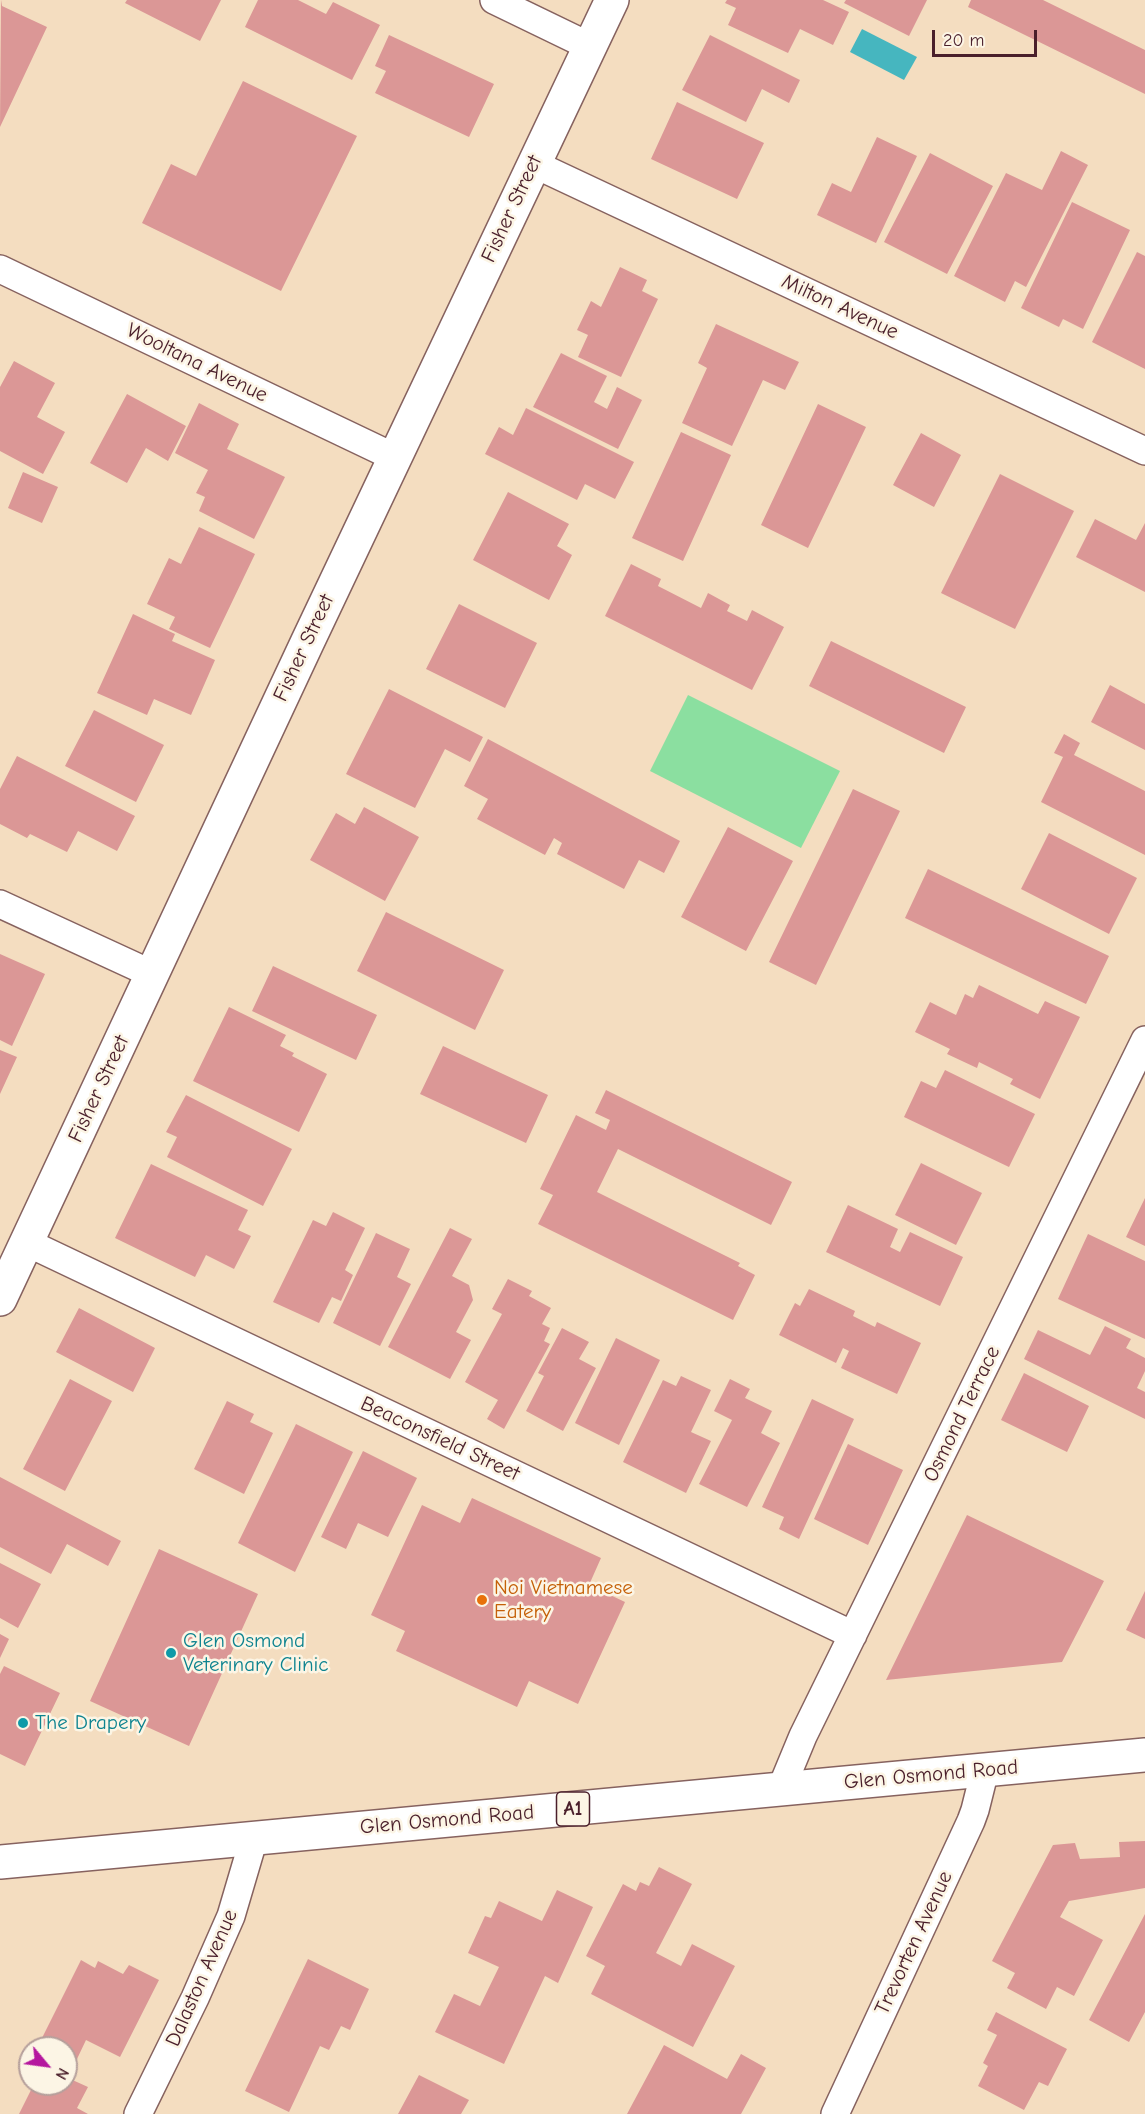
<!DOCTYPE html>
<html>
<head>
<meta charset="utf-8">
<style>
	body { margin:0 }
	#map { position:relative; width:1145px; height:2114px; overflow:hidden; background:#f4ddc0; font-family:"Comic Neue",sans-serif }
	canvas { display:block }
	.north { position:absolute; left:18px; top:2036px; width:60px; height:60px; box-sizing:border-box; background:#fcf5e5; border:2px solid #b59f9b; border-radius:50%; rotate:119deg; font-size:16px; font-weight:700; line-height:24px; text-align:center; color:#4a1f2b }
	.north::after { content:''; display:block; margin:auto; width:21px; height:27px; background:#b5179e; clip-path:polygon(50% 0,100% 100%,50% 72%,0 100%) }
	.scale { position:absolute; left:932px; top:30px; width:105px; height:27px; box-sizing:border-box; border:3px solid #4a1f2b; border-top:0; padding-left:8px; font-size:18px; line-height:21px; white-space:nowrap; color:#4a1f2b; -webkit-text-stroke:4px #fcf5e5; paint-order:stroke }
</style>
</head>
<body>
<div id="map">
<canvas width="1145" height="2114"></canvas>
<div class="north">N</div>
<div class="scale">20 m</div>
</div>
<script>
const g = document.querySelector('canvas').getContext('2d');
g.lineJoin = 'round';
function fillPath(path, color) { g.fillStyle = color; g.fill(path, 'evenodd'); }
const shape = rows => new Path2D(rows.map(r => 'M' + r).join(''));
function stroke(path, color, width, dash) { g.strokeStyle = color; g.lineWidth = width; g.lineCap = dash ? 'butt' : 'round'; g.setLineDash(dash || []); g.stroke(path); }
function label(font, color, halo, rows, align = 'center') {
  g.font = font + ' "Comic Neue",sans-serif'; g.lineWidth = 5; g.setLineDash([]); g.textBaseline = 'middle'; g.strokeStyle = halo; g.fillStyle = color; for (const [text, x, y, turn = 0] of rows) {
    g.save(); g.translate(x, y); g.rotate((+turn || 0) * Math.PI / 180); g.textAlign = isNaN(turn) ? turn : align; if (halo) g.strokeText(text, 0, 0); g.fillText(text, 0, 0); g.restore();
  }
}
const green = shape([
	[688,695,840,771,801,848,650,771]
]);
const water = shape([
	[862,29,917,57,904,80,850,52]
]);
const building = shape([
	[1,0,2,6,47,27,0,127],
	[127,0,221,0,200,41,125,3],
	[258,0,298,0,326,14,333,2,380,25,352,80,245,27],
	[727,0,823,0,849,12,833,45,800,29,788,53,728,25,736,8,725,3],
	[846,0,927,0,909,36,844,3],
	[971,0,1043,0,1145,50,1145,94,968,7],
	[389,35,494,84,469,137,375,93,386,71,375,66],
	[710,35,800,80,789,103,762,89,746,122,682,90],
	[243,81,357,136,281,291,142,223,171,164,196,176],
	[677,102,764,143,737,199,651,159],
	[877,137,917,156,876,243,817,215,832,183,851,192],
	[1061,151,1088,165,1026,287,1015,281,1005,302,954,276,1006,173,1042,190],
	[930,153,993,186,947,274,884,242],
	[1072,202,1130,230,1083,329,1063,319,1059,327,1021,308],
	[1137,252,1145,256,1145,369,1092,342],
	[620,267,647,280,642,291,658,299,621,377,578,357,588,335,577,330,591,301,601,307],
	[716,324,799,362,785,390,763,380,732,446,682,423,707,368,698,363],
	[561,353,607,376,594,402,607,409,617,387,642,400,618,449,533,407],
	[14,361,55,383,37,417,65,432,43,474,0,451,0,387],
	[127,394,186,426,168,461,146,448,127,483,90,463],
	[199,403,239,424,227,449,285,477,254,539,199,511,205,497,196,493,208,470,175,453],
	[818,404,866,427,808,548,761,525],
	[526,408,634,462,615,499,585,484,577,500,485,454,499,427,513,435],
	[681,432,731,455,683,561,632,538],
	[921,433,961,455,934,507,893,485],
	[23,472,58,487,42,523,8,508],
	[1000,474,1074,511,1015,629,941,593],
	[508,492,569,524,557,546,572,555,549,600,473,560],
	[1095,519,1136,540,1145,523,1145,592,1076,557],
	[199,527,255,554,210,648,169,629,175,617,147,604,169,558,181,564],
	[631,564,661,579,658,586,701,608,708,593,730,605,727,611,747,621,752,610,784,627,752,690,605,616],
	[459,604,537,643,505,708,426,669],
	[133,614,175,634,172,641,215,660,191,715,154,699,147,715,97,693],
	[831,641,966,707,944,753,809,686],
	[1110,685,1145,704,1145,750,1091,722],
	[389,689,483,737,470,762,445,749,415,808,346,774],
	[94,710,164,745,136,802,65,766],
	[1064,734,1080,743,1074,755,1145,791,1145,855,1041,802,1063,757,1054,753],
	[488,739,680,841,664,873,639,860,624,889,557,854,562,843,554,838,545,855,477,819,488,799,464,786],
	[17,756,135,816,117,851,78,831,67,852,30,834,27,838,0,824,0,789],
	[853,789,900,811,816,985,769,962],
	[364,807,419,837,385,901,310,860,336,813,355,824],
	[728,827,793,861,746,951,681,917],
	[1049,833,1137,878,1109,934,1021,889],
	[928,869,1109,956,1086,1004,905,918],
	[386,912,504,970,475,1030,357,971],
	[0,954,45,974,12,1046,0,1040],
	[273,966,377,1015,356,1060,252,1011],
	[979,985,1038,1014,1045,1001,1080,1017,1040,1099,1010,1084,1013,1079,979,1062,977,1068,947,1054,950,1049,915,1032,930,1002,956,1015,965,994,973,998],
	[229,1007,286,1035,280,1046,294,1053,292,1056,327,1074,299,1132,193,1081],
	[443,1046,548,1095,526,1143,420,1094],
	[0,1050,17,1057,0,1094],
	[945,1070,1035,1114,1009,1167,904,1117,921,1081,936,1088],
	[606,1090,792,1182,771,1225,618,1149,597,1192,740,1263,738,1266,755,1275,733,1320,538,1224,553,1195,540,1189,576,1115,606,1130,610,1120,595,1113],
	[186,1095,292,1149,263,1206,167,1157,177,1137,166,1132],
	[921,1163,982,1193,956,1245,895,1215],
	[151,1164,248,1210,238,1230,251,1236,234,1269,206,1255,195,1277,115,1238],
	[1145,1198,1145,1246,1126,1237],
	[848,1205,898,1229,890,1247,900,1252,910,1232,963,1257,940,1306,826,1252],
	[333,1212,365,1228,345,1270,353,1275,341,1301,332,1297,319,1323,273,1302,313,1220,326,1226],
	[450,1228,472,1239,452,1276,469,1285,473,1300,456,1332,471,1340,450,1379,388,1347],
	[376,1233,410,1249,397,1277,411,1284,380,1346,333,1323],
	[1088,1234,1145,1261,1145,1339,1058,1299],
	[508,1279,532,1291,529,1296,551,1308,542,1324,550,1328,544,1341,550,1344,504,1429,487,1419,498,1400,465,1382,502,1314,492,1309],
	[809,1289,855,1311,853,1316,875,1327,877,1322,921,1343,897,1394,841,1368,849,1351,843,1348,836,1363,779,1335,795,1303,800,1306],
	[79,1308,155,1348,133,1392,56,1352],
	[1105,1326,1131,1339,1126,1348,1145,1358,1145,1371,1137,1388,1145,1392,1145,1419,1024,1359,1038,1330,1090,1355],
	[562,1328,589,1342,579,1359,596,1368,563,1431,526,1411,544,1376,538,1373],
	[616,1338,660,1360,619,1445,575,1423],
	[1024,1373,1089,1406,1067,1452,1001,1420],
	[681,1376,711,1390,691,1432,711,1441,686,1493,623,1462,663,1380,676,1386],
	[70,1379,112,1401,65,1491,23,1469],
	[730,1379,750,1389,745,1398,772,1411,761,1433,780,1443,747,1507,699,1484,732,1420,714,1411],
	[812,1399,854,1419,799,1539,779,1529,784,1517,762,1507],
	[227,1401,254,1414,250,1422,273,1433,244,1494,194,1469],
	[296,1424,353,1452,295,1572,238,1543],
	[848,1444,903,1470,868,1545,814,1519],
	[363,1451,417,1478,388,1537,358,1523,346,1549,321,1537],
	[0,1477,121,1541,108,1566,67,1544,51,1574,0,1547],
	[472,1498,601,1558,589,1585,625,1602,578,1704,529,1681,517,1707,396,1651,405,1631,371,1615,422,1505,460,1523],
	[967,1515,1104,1581,1062,1662,886,1680],
	[159,1549,258,1594,189,1746,90,1701],
	[0,1563,41,1584,18,1628,0,1618],
	[1145,1591,1145,1639,1126,1630],
	[0,1634,9,1639,0,1658],
	[4,1666,60,1693,25,1766,0,1754,0,1674],
	[1145,1841,1145,1888,1069,1901,1060,1917,1103,1940,1074,1996,1057,1987,1046,2009,1007,1988,1015,1973,992,1961,1053,1845,1075,1843,1080,1859,1120,1857,1119,1842],
	[659,1867,692,1884,656,1953,681,1966,692,1944,735,1966,693,2047,591,1994,605,1966,586,1956,623,1884,636,1891,640,1882,649,1886],
	[557,1890,593,1907,558,1983,545,1976,504,2064,435,2032,454,1994,480,2006,499,1967,468,1953,485,1916,491,1918,499,1901,542,1921],
	[1145,1914,1145,2012,1129,2042,1089,2020],
	[308,1959,369,1989,350,2030,341,2026,329,2050,320,2046,289,2112,245,2091],
	[81,1960,95,1968,98,1961,123,1974,129,1965,159,1980,120,2057,86,2040,68,2078,88,2087,77,2108,88,2114,19,2114,34,2084,66,2084,66,2048,37,2048],
	[996,2012,1067,2049,1048,2086,1039,2082,1024,2110,978,2086,988,2066,983,2063,997,2035,987,2030],
	[664,2045,727,2079,741,2054,766,2068,741,2114,627,2114],
	[419,2075,469,2100,461,2114,398,2114]
]);
const street = shape([
	[494,0,589,46],
	[534,164,1145,451],
	[0,269,394,457],
	[0,904,152,974],
	[28,1243,853,1635],
	[781,1789,803,1736,1145,1040],
	[138,2114,195,1998,231,1916,254,1838],
	[835,2114,971,1821,975,1810,985,1770]
]);
const secondary = shape([
	[0,1299,307,643,612,0]
]);
const highway = shape([
	[0,1862,1145,1755]
]);
const markers = [
	[482,1600,6,"#e8710a"],
	[171,1653,6,"#0f9aa8"],
	[23,1723,6,"#0f9aa8"]
];
const shields = [
	[573,1809,33]
];
const shieldNames = [
	["A1",573,1809]
];
const streetNames = [
	["Fisher Street",512,209,-65],
	["Milton Avenue",840,307,25],
	["Wooltana Avenue",197,363,26],
	["Fisher Street",304,648,-65],
	["Fisher Street",99,1089,-65],
	["Osmond Terrace",962,1414,-64],
	["Beaconsfield Street",440,1439,25],
	["Glen Osmond Road",931,1775,-5],
	["Glen Osmond Road",447,1820,-5],
	["Trevorten Avenue",914,1943,-65],
	["Dalaston Avenue",202,1978,-66]
];
const foodNames = [
	["Noi Vietnamese",494,1588],
	["Eatery",494,1612]
];
const cultureNames = [
	["Glen Osmond",183,1641],
	["Veterinary Clinic",183,1665],
	["The Drapery",35,1723]
];
fillPath(green, '#8bdfa0');
fillPath(water, '#46b6bf');
fillPath(building, '#db9796');
stroke(street, '#86625f', 30);
stroke(secondary, '#86625f', 36);
stroke(highway, '#86625f', 36);
stroke(street, '#fff', 27);
stroke(secondary, '#fff', 33);
stroke(highway, '#fff', 33);
for (const [x, y, r, color] of markers) { const dot = new Path2D(); dot.arc(x, y, r, 0, 2 * Math.PI); g.fillStyle = color; g.fill(dot); stroke(dot, '#fcf5e5', 2); }
for (const [x, y, w] of shields) { const box = new Path2D(); box.roundRect(x - w / 2, y - 17, w, 34, 4.5); g.fillStyle = '#fcf5e5'; g.fill(box); stroke(box, '#4a1f2b', 1.5); }
label('bold 20px', '#4a1f2b', null, shieldNames);
label('21px', '#4a1f2b', '#fcf5e5', streetNames);
label('21px', '#c56008', '#fcf5e5', foodNames, 'left');
label('21px', '#0d838f', '#fcf5e5', cultureNames, 'left');
</script>
</body>
</html>
